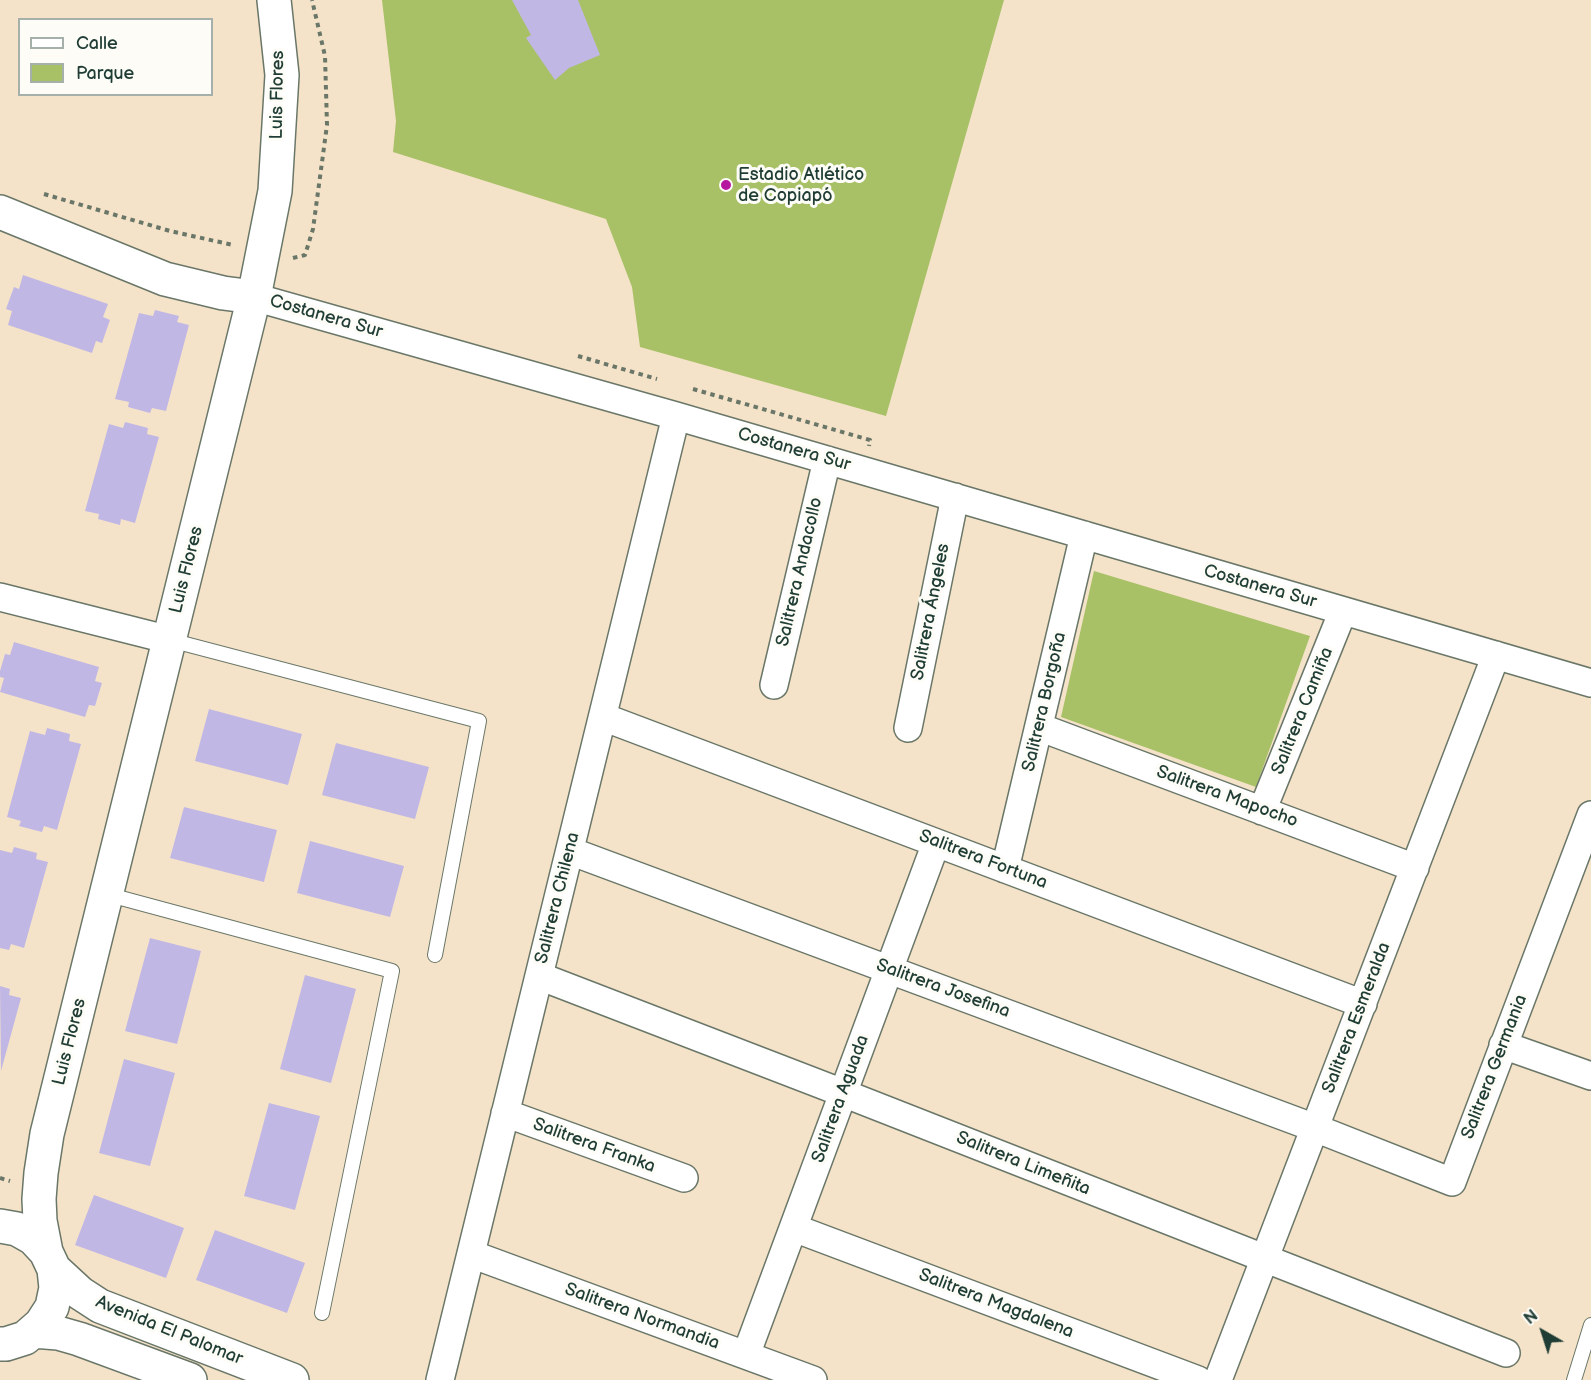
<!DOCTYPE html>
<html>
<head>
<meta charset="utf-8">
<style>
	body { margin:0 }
	#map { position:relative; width:1591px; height:1380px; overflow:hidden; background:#f5e3c9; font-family:"Balsamiq Sans",sans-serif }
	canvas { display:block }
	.legend { position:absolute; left:18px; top:18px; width:195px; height:78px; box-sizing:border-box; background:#fdfcf7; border:2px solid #a4b0a9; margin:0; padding:8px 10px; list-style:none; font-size:18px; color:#1f3d34 }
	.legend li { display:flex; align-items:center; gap:12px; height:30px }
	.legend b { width:30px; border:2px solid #a4b0a9 }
	.north { position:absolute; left:1513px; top:1302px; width:60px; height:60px; -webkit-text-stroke:4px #fdfcf7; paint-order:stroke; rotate:321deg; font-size:16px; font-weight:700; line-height:24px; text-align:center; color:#1f3d34 }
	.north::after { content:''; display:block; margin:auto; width:21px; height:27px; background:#1f3d34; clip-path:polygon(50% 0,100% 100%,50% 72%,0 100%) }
</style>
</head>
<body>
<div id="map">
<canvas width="1591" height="1380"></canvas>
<ul class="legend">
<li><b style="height:8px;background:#fff"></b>Calle</li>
<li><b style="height:16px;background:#a8c167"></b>Parque</li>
</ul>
<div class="north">N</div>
</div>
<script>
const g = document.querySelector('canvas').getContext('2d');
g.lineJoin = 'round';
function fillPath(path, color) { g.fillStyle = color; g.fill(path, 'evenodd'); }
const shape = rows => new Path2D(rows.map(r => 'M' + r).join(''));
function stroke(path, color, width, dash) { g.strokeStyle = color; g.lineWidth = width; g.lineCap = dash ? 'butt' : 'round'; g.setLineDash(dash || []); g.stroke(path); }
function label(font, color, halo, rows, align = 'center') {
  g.font = font + ' "Balsamiq Sans",sans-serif'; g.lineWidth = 6; g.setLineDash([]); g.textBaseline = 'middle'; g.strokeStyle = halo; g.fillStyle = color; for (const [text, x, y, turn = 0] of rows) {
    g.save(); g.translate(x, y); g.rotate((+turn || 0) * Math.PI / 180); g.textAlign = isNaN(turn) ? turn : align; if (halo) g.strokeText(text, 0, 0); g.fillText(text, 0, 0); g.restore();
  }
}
const green = shape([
	[382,0,1004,0,886,416,640,347,632,287,606,219,393,152,396,121],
	[1094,571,1310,636,1256,787,1061,717]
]);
const building = shape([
	[512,0,578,0,600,55,569,68,555,80,526,38,531,35],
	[23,275,108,304,103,317,110,320,102,343,96,341,92,353,8,325,12,311,6,309,14,287,19,289],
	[155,310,179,316,177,322,189,325,166,411,152,408,150,413,128,407,129,402,115,399,139,313,153,316],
	[125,422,148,428,147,434,159,437,135,523,121,519,120,525,98,519,99,514,85,511,109,424,123,428],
	[14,642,99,667,95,681,102,683,95,706,89,705,85,717,0,692,4,678,0,677,0,671,5,654,10,655],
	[209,709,302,734,288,785,195,761],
	[47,728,70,734,69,741,81,744,57,830,44,826,42,832,19,826,21,821,7,817,30,731,45,735],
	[336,743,429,767,415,819,322,795],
	[184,807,277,830,264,882,170,858],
	[310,841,404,866,390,917,297,893],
	[14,847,37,853,36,859,48,862,24,948,11,944,9,950,0,948,0,850,12,853],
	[150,938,201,951,177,1044,125,1031],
	[305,975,356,989,331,1083,280,1069],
	[0,986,10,989,9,995,21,998,1,1071],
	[124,1059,175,1073,150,1166,99,1153],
	[269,1103,320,1116,295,1210,244,1196],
	[94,1195,184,1228,166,1278,75,1245],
	[215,1230,305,1263,287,1313,196,1280]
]);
const path = shape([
	[44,194,170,231,233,245],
	[293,258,305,255,313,229,327,125,325,56,312,0],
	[578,356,657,379],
	[693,389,870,440,869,446],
	[0,1178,10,1181]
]);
const lane = shape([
	[170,640,479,721,435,955],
	[106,894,392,971,322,1313],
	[1574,1380,1591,1325]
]);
const street = shape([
	[254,297,676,416,1591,683],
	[0,597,170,640],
	[774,685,827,460],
	[603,717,1363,1004],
	[1039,727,1415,868],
	[908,728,955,497],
	[1262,811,1343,611],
	[570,851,1315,1128,1452,1182,1591,815],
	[1005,869,1084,535],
	[539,976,843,1093,1506,1353],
	[1503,1045,1591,1076],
	[505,1113,684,1178],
	[794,1228,1198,1380],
	[471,1254,813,1380],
	[746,1355,936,843],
	[440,1380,676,416],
	[1218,1380,1496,655]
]);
const secondary = shape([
	[0,212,165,279,223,293,254,297],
	[0,1226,17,1229,33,1238,46,1252,54,1269,56,1288,52,1307,41,1324,25,1338,6,1344,0,1344],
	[46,1252,40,1221,39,1199,41,1173,47,1134,254,297,275,191,282,75,274,0],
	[54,1269,80,1293,100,1306,292,1380],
	[33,1331,58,1333,79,1339,190,1380]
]);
const markers = [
	[726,185,6,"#b5179e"]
];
const streetNames = [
	["Luis Flores",278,95,-89],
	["Costanera Sur",326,317,16],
	["Costanera Sur",794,450,16],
	["Luis Flores",187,570,-76],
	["Salitrera Andacollo",800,572,-77],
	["Costanera Sur",1260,587,16],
	["Salitrera Ángeles",931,612,-79],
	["Salitrera Borgoña",1045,702,-77],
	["Salitrera Camiña",1303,711,-68],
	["Salitrera Mapocho",1227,797,20],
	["Salitrera Fortuna",983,860,21],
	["Salitrera Chilena",558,898,-76],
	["Salitrera Josefina",943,989,20],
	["Salitrera Esmeralda",1357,1018,-69],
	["Luis Flores",70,1042,-76],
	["Salitrera Germania",1495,1067,-69],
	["Salitrera Aguada",841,1099,-70],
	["Salitrera Franka",594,1146,20],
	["Salitrera Limeñita",1023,1164,22],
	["Salitrera Magdalena",996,1304,21],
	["Salitrera Normandia",642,1317,20],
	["Avenida El Palomar",169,1331,22]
];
const poiNames = [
	["Estadio Atlético",738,175],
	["de Copiapó",738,196]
];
fillPath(green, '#a8c167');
fillPath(building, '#c1b7e4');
stroke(lane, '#6a7768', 16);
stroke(street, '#6a7768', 30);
stroke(secondary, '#6a7768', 36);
stroke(path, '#6a7768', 4, [4.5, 4.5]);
stroke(lane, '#fff', 14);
stroke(street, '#fff', 27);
stroke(secondary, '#fff', 33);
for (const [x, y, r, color] of markers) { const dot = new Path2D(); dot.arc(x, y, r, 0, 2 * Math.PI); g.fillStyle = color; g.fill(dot); stroke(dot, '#fdfcf7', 2); }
label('18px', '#1f3d34', '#fdfcf7', streetNames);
label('18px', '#1f3d34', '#fdfcf7', poiNames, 'left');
</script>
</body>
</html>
